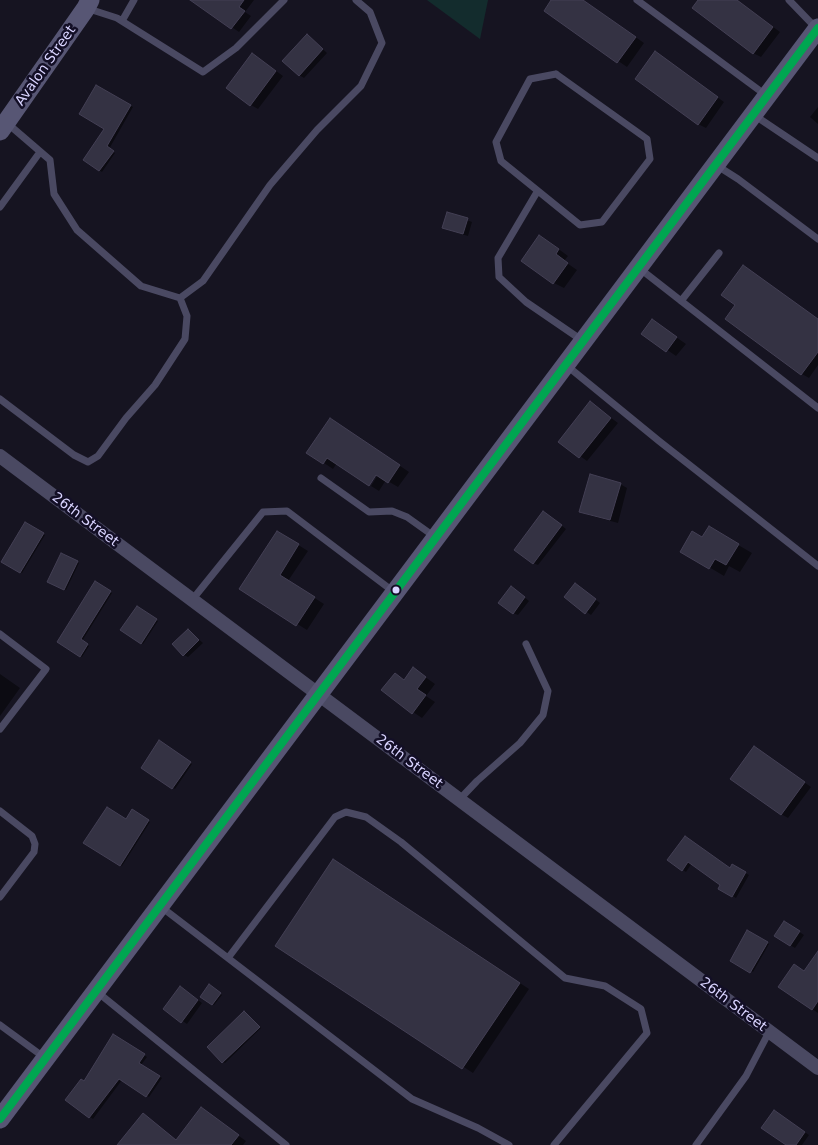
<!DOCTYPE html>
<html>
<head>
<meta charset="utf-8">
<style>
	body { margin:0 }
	canvas { display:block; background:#161421 }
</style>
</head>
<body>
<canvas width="818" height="1145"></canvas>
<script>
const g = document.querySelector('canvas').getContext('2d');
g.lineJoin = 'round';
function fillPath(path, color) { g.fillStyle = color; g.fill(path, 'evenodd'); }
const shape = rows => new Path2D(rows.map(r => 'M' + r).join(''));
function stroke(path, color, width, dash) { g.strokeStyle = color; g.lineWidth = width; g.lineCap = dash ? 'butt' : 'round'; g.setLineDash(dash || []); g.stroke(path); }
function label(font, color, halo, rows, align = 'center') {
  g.font = font + ' "DejaVu Sans",sans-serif'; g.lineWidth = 5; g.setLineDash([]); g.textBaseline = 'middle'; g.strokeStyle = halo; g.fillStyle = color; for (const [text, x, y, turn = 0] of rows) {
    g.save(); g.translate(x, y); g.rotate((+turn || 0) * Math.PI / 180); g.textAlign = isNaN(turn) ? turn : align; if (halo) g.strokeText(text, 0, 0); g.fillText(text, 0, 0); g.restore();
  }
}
const green = shape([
	[427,0,488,0,480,39]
]);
const shadow = shape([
	[192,0,254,0,245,12,251,16,239,32],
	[553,0,583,0,644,43,627,67,545,11],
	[700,0,737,0,780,32,761,57,753,53],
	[311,38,327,53,304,78,299,75],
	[662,57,724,102,706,128,698,124],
	[260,59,283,76,258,109,251,105],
	[96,86,133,107,109,149,115,153,102,172,85,160,106,129],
	[818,107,818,124,810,117],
	[448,213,472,222,468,236,448,230],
	[549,242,568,256,564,261,577,270,564,288,554,283],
	[737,305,818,320,818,365,809,378,802,374],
	[653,321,686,344,676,356,643,333],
	[591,403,618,423,587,461,560,442],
	[340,425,409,472,398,487,386,480,379,491,371,486,381,470,337,463,333,469,324,463],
	[620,484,627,488,618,523,588,515,581,511],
	[548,515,566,529,538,565,533,563],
	[25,524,45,535,22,573,3,561],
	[709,528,752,553,740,572,729,566,724,576,682,551,702,539],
	[287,538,308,551,288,581,324,604,307,630,241,589],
	[61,554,79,563,66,590,48,581],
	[96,583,112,593,82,641,89,646,82,657,59,642],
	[579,587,600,603,591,615,565,597],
	[515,590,529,601,518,615,513,613],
	[137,607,158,621,143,644,122,630],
	[188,630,203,643,188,657,184,655],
	[414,669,435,684,426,696,435,702,422,718,413,712,395,674,405,680],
	[0,674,20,688,0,716],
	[159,742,192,764,175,789,142,767],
	[761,752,811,787,788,818,781,814],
	[132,811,150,822,122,866,85,843,126,821],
	[688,839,730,869,732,865,749,875,736,898,719,888,722,884,692,863,686,872,683,870],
	[343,866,529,989,473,1073,277,946],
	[789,925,804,935,795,948,790,945],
	[748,932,769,944,753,972,732,960],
	[818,966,818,1013,780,987],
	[209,985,222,995,214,1005,202,996],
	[185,990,202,1003,187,1024,165,1009],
	[246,1013,261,1028,225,1063,223,1062],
	[114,1036,147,1057,141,1065,162,1078,149,1097,122,1080,93,1119,66,1100,84,1082],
	[201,1109,246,1141,243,1145,126,1145,143,1115,177,1141],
	[778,1114,809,1135,802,1145,789,1145]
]);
const building = shape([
	[190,0,244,0,239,7,245,11,231,29,190,0],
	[551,0,583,0,636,37,617,63,544,11,551,0],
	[698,0,737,0,773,27,753,54,692,8,698,0],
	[307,34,323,49,299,76,282,61,307,34],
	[655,51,718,97,698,125,635,79,655,51],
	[252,53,276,71,250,106,226,88,252,53],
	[96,85,131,105,107,146,114,151,99,171,83,160,104,129,79,114,96,85],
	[447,212,468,218,463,234,442,228,447,212],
	[539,235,559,249,556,254,568,263,553,284,521,261,539,235],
	[743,265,818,319,818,352,801,375,725,319,735,305,721,295,743,265],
	[652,319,677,337,666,352,641,334,652,319],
	[590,401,611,418,579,458,558,442,590,401],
	[330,418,400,465,388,483,376,475,369,486,327,458,323,464,306,453,330,418],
	[590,474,621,483,610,520,579,512,590,474],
	[543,511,562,525,533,564,514,550,543,511],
	[25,522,44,533,20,573,1,562,25,522],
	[709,526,739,544,726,565,715,559,709,569,680,552,692,531,702,537,709,526],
	[277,531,299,544,280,575,315,597,296,626,239,589,277,531],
	[61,553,78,561,64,590,47,582,61,553],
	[95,581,111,591,81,639,88,644,80,657,57,642,95,581],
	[575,583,596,599,585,614,564,597,575,583],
	[511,586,525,597,513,614,498,603,511,586],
	[137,606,157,619,141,644,120,630,137,606],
	[188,629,199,640,183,656,172,644,188,629],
	[413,667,426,677,417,689,426,695,412,714,381,690,395,673,404,680,413,667],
	[159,740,191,762,172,789,141,768,159,740],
	[754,746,805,782,781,815,730,779,754,746],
	[107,807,126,819,132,809,149,820,120,866,83,843,107,807],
	[685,836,730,868,732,864,746,872,732,897,718,889,720,885,688,862,682,871,667,860,685,836],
	[333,859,520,983,462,1069,275,946,333,859],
	[784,921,800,931,790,946,774,936,784,921],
	[747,930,768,942,750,973,730,961,747,930],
	[818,951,818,1001,812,1010,778,987,794,964,804,971,818,951],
	[209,984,221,993,212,1005,200,997,209,984],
	[180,986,198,1000,181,1023,163,1009,180,986],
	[244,1011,260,1027,222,1063,207,1047,244,1011],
	[113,1034,145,1054,139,1063,160,1076,146,1097,119,1079,89,1118,65,1100,81,1079,84,1081,113,1034],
	[201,1107,239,1135,231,1145,117,1145,143,1113,176,1140,201,1107],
	[774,1110,805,1132,796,1145,786,1145,761,1128,774,1110]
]);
const lane = shape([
	[637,0,767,96],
	[789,0,817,29],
	[86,8,117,18,203,72,236,48,284,0],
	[122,21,134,0],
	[556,74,647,139,650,159,602,222,580,225,501,161,496,142,530,79,556,74],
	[754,115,818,158],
	[7,123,50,160,54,194,77,230,141,286,180,298,203,281,270,185,317,130,361,86,382,43,370,12,356,0],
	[716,165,738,179,818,239],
	[537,192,498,258,499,277,526,302,583,341],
	[0,207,40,152],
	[639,268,818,408],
	[681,301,719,253],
	[566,365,659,441,818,566],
	[0,399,74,455,88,462,98,456,126,418,155,385,185,339,187,316,180,298],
	[321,478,369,512,392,511,407,517,435,537],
	[192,600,263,512,287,511,394,592],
	[0,634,46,669,0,729],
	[459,800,477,781,520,743,543,715,548,691,526,644],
	[0,811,32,836,35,844,34,852,0,897],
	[160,906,412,1099,478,1128,509,1145],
	[228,958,335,817,346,812,366,817,401,842,565,978,605,986,641,1009,647,1033,554,1145],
	[96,991,286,1145],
	[0,1025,45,1058],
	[696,1145,746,1076,769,1032]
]);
const street = shape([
	[0,456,818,1068]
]);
const secondary = shape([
	[0,131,86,8,90,0],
	[0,1119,818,28]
]);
const bus1 = shape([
	[0,1119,818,28]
]);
const markers = [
	[396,590,4.5,"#d9d4ff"]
];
const streetNames = [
	["Avalon Street",46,66,-55],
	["26th Street",85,520,37],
	["26th Street",409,762,37],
	["26th Street",733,1005,37]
];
fillPath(green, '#132c2d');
fillPath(shadow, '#0007');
fillPath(building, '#343243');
stroke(building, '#433f54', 1);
stroke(lane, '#4a4962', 7);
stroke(street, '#4a4962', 14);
stroke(secondary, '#575674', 19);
stroke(bus1, '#00a651', 8);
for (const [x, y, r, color] of markers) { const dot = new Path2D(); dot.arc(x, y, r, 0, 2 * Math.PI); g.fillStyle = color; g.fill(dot); stroke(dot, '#130f26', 2); }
label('14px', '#d9d4ff', '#130f26', streetNames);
</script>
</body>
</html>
